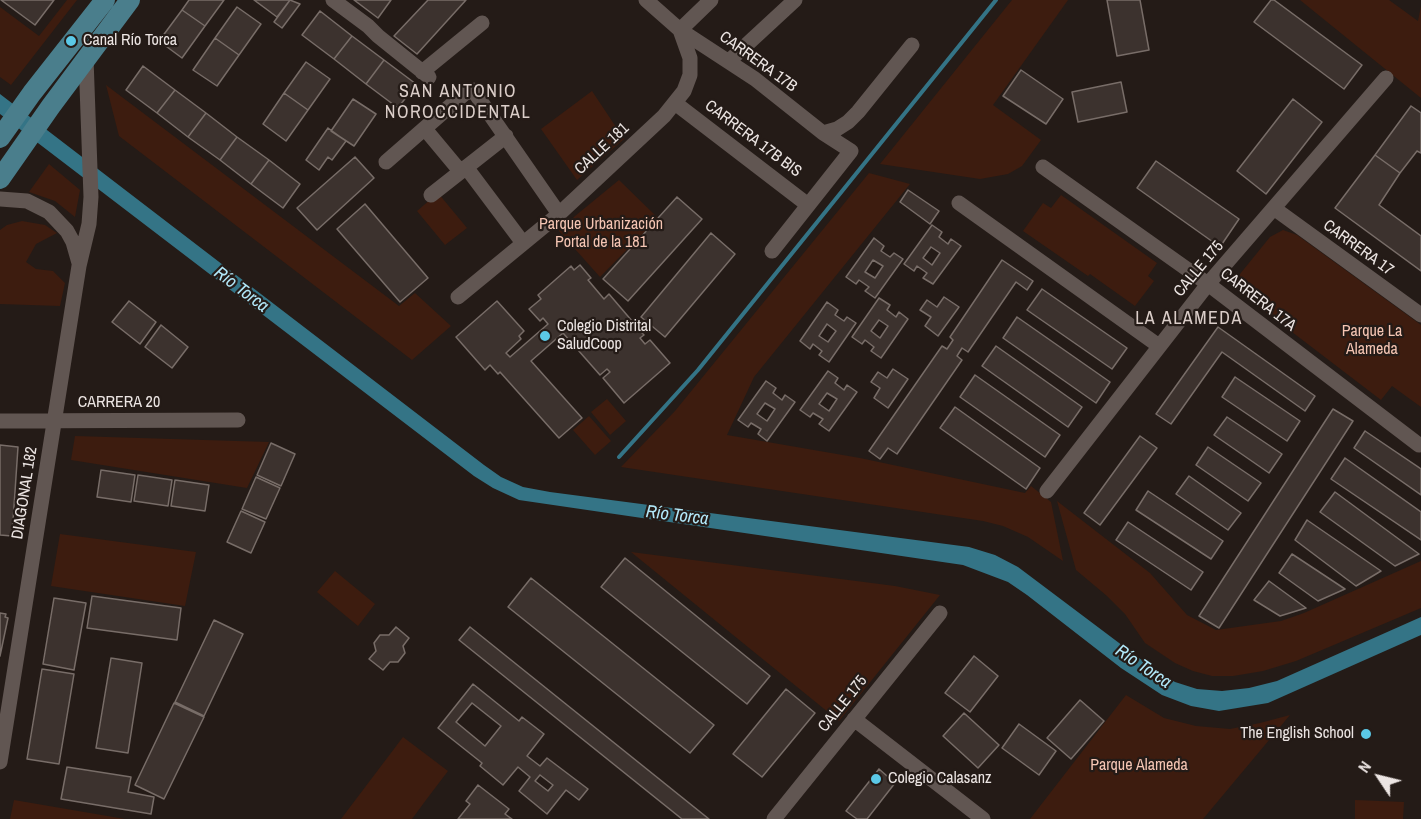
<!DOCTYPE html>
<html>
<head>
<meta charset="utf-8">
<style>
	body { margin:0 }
	#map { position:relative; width:1421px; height:819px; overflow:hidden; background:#241b17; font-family:"Archivo Narrow",sans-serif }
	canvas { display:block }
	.north { position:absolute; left:1349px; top:747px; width:60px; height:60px; -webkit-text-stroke:4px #241b17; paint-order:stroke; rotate:305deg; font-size:16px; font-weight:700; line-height:24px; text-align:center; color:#ece5e3 }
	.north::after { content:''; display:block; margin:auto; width:21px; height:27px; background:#ece5e3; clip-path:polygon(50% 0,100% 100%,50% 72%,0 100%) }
</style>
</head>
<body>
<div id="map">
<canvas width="1421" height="819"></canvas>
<div class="north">N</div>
</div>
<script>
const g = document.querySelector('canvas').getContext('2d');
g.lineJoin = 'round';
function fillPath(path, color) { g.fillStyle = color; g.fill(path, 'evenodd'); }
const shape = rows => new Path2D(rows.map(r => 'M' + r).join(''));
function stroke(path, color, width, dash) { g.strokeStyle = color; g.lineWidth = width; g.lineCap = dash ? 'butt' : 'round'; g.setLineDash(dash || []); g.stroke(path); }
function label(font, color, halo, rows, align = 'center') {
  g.font = font + ' "Archivo Narrow",sans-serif'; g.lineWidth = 4.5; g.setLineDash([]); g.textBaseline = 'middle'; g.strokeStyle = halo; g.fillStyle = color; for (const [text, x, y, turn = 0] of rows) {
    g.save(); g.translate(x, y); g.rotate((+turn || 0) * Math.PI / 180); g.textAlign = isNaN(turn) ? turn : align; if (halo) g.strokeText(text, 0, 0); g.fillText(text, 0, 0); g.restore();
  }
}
const green = shape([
	[67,0,77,0,11,85,0,77,0,7,39,36],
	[1012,0,1068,0,993,105,1041,140,1022,166,1008,174,980,179,880,164],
	[1300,0,1389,0,1418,21,1421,6,1421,98],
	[106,85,399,306,415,293,451,326,412,360,119,136],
	[592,91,624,139,577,180,541,129],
	[49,164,80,190,75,217,55,201,29,192],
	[869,173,910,184,754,377,727,435,860,458,1025,493,1031,486,1051,502,1063,561,1028,537,1003,526,983,521,621,467,675,411],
	[619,180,658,218,600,277,558,230],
	[438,193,467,228,445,245,417,211],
	[1061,195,1157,263,1148,276,1154,281,1135,306,1090,274,1088,276,1023,231,1043,203,1051,208],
	[22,221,45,225,57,233,36,244,26,262,36,269,53,271,65,283,60,306,0,304,0,230,7,225],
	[1283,230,1297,235,1421,325,1421,407,1392,386,1381,400,1241,293,1238,287,1240,274,1270,237],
	[607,399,626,421,610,435,591,412],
	[589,416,611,441,595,455,573,430],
	[75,436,269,442,247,488,71,460],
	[1057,501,1150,573,1187,615,1216,630,1281,621,1304,613,1421,561,1421,608,1296,661,1263,671,1233,676,1212,676,1193,671,1175,663,1145,643,1125,614,1107,596,1076,570],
	[60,534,196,552,185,606,51,586],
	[631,552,895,586,940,595,839,721],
	[335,571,375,604,358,626,317,592],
	[1126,695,1164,718,1196,726,1230,729,1260,723,1290,715,1203,819,1030,819],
	[403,737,448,771,426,800,412,819,341,819],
	[14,800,125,819,126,819,10,819],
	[1355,800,1404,802,1403,819,1355,819]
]);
const water = shape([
	[0,94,484,465,501,477,523,487,550,492,969,547,995,555,1018,567,1155,670,1175,682,1197,689,1222,691,1249,688,1277,681,1421,617,1421,635,1268,703,1219,711,1191,706,1162,695,1121,668,1027,595,1008,582,963,565,519,500,493,488,474,476,0,114]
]);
const stream = shape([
	[619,457,698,370,996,0]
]);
const building = shape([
	[1,0,54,0,35,25,1,0],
	[189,0,224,0,205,26,182,10,189,0],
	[254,0,290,0,277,17,254,0],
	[290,0,300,4,282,28,274,22,290,0],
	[354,0,391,0,378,18,354,0],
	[428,0,466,0,417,54,394,36,428,0],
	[1107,0,1140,0,1149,50,1117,56,1107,0],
	[1271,0,1274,0,1362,65,1344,89,1254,22,1271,0],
	[237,7,261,24,239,55,215,38,237,7],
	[182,10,205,26,182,58,159,41,182,10],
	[320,11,352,36,334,59,302,35,320,11],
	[352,36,384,60,366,84,334,59,352,36],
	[215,38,239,55,217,86,193,70,215,38],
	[384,60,416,84,398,108,366,84,384,60],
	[306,62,330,79,308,110,284,93,306,62],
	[143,66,175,90,157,113,126,90,143,66],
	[1021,70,1063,99,1046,124,1003,96,1021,70],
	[1121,82,1127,112,1078,122,1072,92,1121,82],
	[175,90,206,113,188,137,157,113,175,90],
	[284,93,308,110,286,141,263,124,284,93],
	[353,99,376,114,354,146,331,131,353,99],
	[1293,99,1322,122,1266,194,1237,171,1293,99],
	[1411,106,1421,113,1421,153,1417,151,1400,173,1375,155,1411,106],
	[206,113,237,137,220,160,188,137,206,113],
	[328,128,346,141,332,160,328,157,319,170,306,160,328,128],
	[237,137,269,160,251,184,220,160,237,137],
	[1375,155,1400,173,1379,205,1421,236,1421,271,1335,208,1375,155],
	[355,157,374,178,317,230,297,208,355,157],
	[269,160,300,184,283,208,251,184,269,160],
	[1156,161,1239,219,1220,247,1137,188,1156,161],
	[908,190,939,211,930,224,900,202,908,190],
	[677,197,702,219,628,301,603,279,677,197],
	[365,204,428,278,400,302,337,229,365,204],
	[932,225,942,232,939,237,948,244,951,239,961,246,933,284,923,278,927,273,917,266,914,271,904,264,932,225],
	[931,247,940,253,932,265,923,258,931,247],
	[711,233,735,254,665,337,641,317,711,233],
	[874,238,884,246,881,251,890,257,894,253,903,259,875,298,865,291,869,287,859,280,856,284,846,277,874,238],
	[873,260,883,266,875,278,865,272,873,260],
	[1002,260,1033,281,1027,290,1016,282,968,352,962,348,957,356,962,360,897,454,888,448,880,459,869,451,942,346,947,349,953,340,950,337,1002,260],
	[580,265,591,278,588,280,604,299,609,294,644,335,640,338,645,344,650,340,670,363,624,403,603,378,610,372,607,369,600,375,563,333,531,361,582,418,559,438,500,372,498,374,490,365,485,370,456,337,497,301,524,331,519,336,521,339,506,353,510,357,548,324,543,318,540,321,529,309,541,299,538,295,571,266,574,270,580,265],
	[1042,289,1127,348,1112,369,1027,310,1042,289],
	[944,297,959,307,938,336,925,326,931,317,920,310,927,300,937,307,944,297],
	[879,298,890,305,887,310,896,317,899,312,908,319,881,358,871,351,874,347,865,340,862,344,852,337,879,298],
	[879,320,888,326,880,338,871,331,879,320],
	[129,301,156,322,140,344,112,322,129,301],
	[827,302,838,310,835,315,844,321,847,317,856,323,829,362,819,355,822,351,813,344,810,349,800,341,827,302],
	[827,324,836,331,828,342,819,336,827,324],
	[1017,317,1110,382,1096,403,1003,338,1017,317],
	[161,325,188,347,172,368,145,347,161,325],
	[1218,327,1315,396,1305,411,1222,352,1171,424,1156,414,1218,327],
	[996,346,1082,407,1068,427,982,366,996,346],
	[893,369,908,379,888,408,874,398,880,388,871,382,878,372,887,378,893,369],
	[828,371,838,378,835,383,844,390,847,385,857,392,829,431,819,424,823,419,813,413,810,417,800,410,828,371],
	[827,393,837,399,829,411,819,404,827,393],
	[975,375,1060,435,1045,457,960,397,975,375],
	[1235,377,1300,421,1287,441,1222,397,1235,377],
	[766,381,776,388,773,393,782,400,785,395,795,402,767,441,758,434,761,429,751,423,748,427,738,420,766,381],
	[765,403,775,409,767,421,757,414,765,403],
	[955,407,1040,468,1026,489,940,428,955,407],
	[1333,409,1353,421,1219,628,1199,616,1333,409],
	[1227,417,1282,454,1269,473,1214,435,1227,417],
	[1365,431,1421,469,1421,495,1354,448,1365,431],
	[1140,436,1157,448,1100,525,1084,513,1140,436],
	[271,443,295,454,281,486,257,475,271,443],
	[0,445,18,447,12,536,0,535,0,445],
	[1208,447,1261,483,1248,501,1196,465,1208,447],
	[1345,458,1421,512,1421,540,1331,479,1345,458],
	[101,470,135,475,131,502,97,497,101,470],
	[138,475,172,480,168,506,134,501,138,475],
	[1189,476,1241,513,1228,530,1176,494,1189,476],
	[256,477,280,488,266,519,242,509,256,477],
	[175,480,209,485,205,511,171,506,175,480],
	[1148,491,1223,541,1211,559,1136,510,1148,491],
	[1335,492,1419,554,1395,566,1320,512,1335,492],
	[241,511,265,522,251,553,227,542,241,511],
	[1307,520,1381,571,1356,586,1295,540,1307,520],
	[1128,522,1203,572,1191,590,1116,540,1128,522],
	[1292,554,1345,589,1318,601,1279,573,1292,554],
	[625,558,770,676,747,704,601,587,625,558],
	[531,578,714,725,690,753,508,607,531,578],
	[1269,581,1306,608,1280,616,1254,600,1269,581],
	[92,596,181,608,177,640,87,628,92,596],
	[54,598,86,603,74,670,43,664,54,598],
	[0,613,6,614,5,617,8,618,0,656,0,613],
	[214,620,243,634,204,716,175,702,214,620],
	[396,627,409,638,403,646,405,653,398,662,390,662,383,670,369,659,376,651,374,643,380,635,389,635,396,627],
	[470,627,709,819,682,819,459,640,470,627],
	[974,656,998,676,970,712,945,693,974,656],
	[111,658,142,663,128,753,96,748,111,658],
	[42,669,74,674,59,764,27,759,42,669],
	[473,684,519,721,522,717,544,734,527,756,540,766,547,758,588,789,579,800,566,790,547,814,519,791,530,777,518,767,503,785,480,766,482,763,438,728,473,684],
	[472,703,501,726,485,746,456,722,472,703],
	[540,775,553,785,548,791,535,781,540,775],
	[786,689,815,713,762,777,733,754,786,689],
	[1080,700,1104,721,1071,759,1047,738,1080,700],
	[174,703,204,717,164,799,135,785,174,703],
	[964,713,999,745,978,768,943,736,964,713],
	[1019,724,1056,751,1039,775,1002,748,1019,724],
	[67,767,131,777,128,792,154,797,151,814,61,799,67,767],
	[879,769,895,783,867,819,857,819,846,811,879,769],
	[478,785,509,809,505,814,512,819,458,819,470,804,466,801,478,785]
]);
const minor = shape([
	[333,0,368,26,378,36,429,77],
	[646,0,680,30,755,79,823,133,851,151,772,251],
	[680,30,711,0],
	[729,61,795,0],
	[422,72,482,23],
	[675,103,808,205],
	[425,129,460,171],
	[823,133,837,129,848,122,858,112,912,45],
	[386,162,464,94,473,90,559,214],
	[466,167,523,243],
	[1043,167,1208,284,1419,445],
	[431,195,506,136],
	[0,199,27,201,49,212,67,231,73,242,79,263],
	[959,203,1159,346],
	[1275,209,1421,315],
	[458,297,559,214,664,116,684,91,690,75,690,58,680,30],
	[0,421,238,420],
	[1047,491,1208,284,1386,78],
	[854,719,983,819],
	[0,762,79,266,89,224,91,197,86,58],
	[774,819,940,613]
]);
const major = shape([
	[0,138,32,93,105,0],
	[0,179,51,106,130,0]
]);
const markers = [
	[71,41,6,"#5bc8e6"],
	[545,336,6,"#5bc8e6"],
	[1366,734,6,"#5bc8e6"],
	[876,779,6,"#5bc8e6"]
];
const poiNames = [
	["Canal Río Torca",83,41],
	["Colegio Distrital",557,327],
	["SaludCoop",557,345],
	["The English School",1354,734,"right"],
	["Colegio Calasanz",888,779]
];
const streetNames = [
	["CARRERA 17B",758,62,36],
	["CARRERA 17B BIS",753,139,37],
	["CALLE 181",602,149,-43],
	["CARRERA 17",1358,248,36],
	["CALLE 175",1199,269,-50],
	["CARRERA 17A",1258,300,38],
	["CARRERA 20",119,403],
	["DIAGONAL 182",25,493,-81],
	["CALLE 175",843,704,-51]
];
const parkNames = [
	["Parque Urbanización",601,225],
	["Portal de la 181",601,243],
	["Parque La",1372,332],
	["Alameda",1372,350],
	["Parque Alameda",1139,766]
];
const neighbourhoodNames = [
	["SAN ANTONIO",458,92],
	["NOROCCIDENTAL",458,113],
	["LA ALAMEDA",1189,319]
];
const waterNames = [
	["Río Torca",241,290,37],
	["Río Torca",677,516,7],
	["Río Torca",1143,667,34]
];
fillPath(green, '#3d1c0f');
fillPath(water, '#347486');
stroke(stream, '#347486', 4);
fillPath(building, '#3c322e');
stroke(building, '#786d68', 1.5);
stroke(minor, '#615652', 15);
stroke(major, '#4a7e8c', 20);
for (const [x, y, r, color] of markers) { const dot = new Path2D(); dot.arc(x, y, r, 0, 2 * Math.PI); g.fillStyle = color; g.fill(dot); stroke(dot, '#241b17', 2); }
label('16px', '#ece5e3', '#241b17', poiNames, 'left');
label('16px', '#ece5e3', '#241b17', streetNames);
label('16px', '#f5c5b3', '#241b17', parkNames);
g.letterSpacing = '1.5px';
label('18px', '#dbcec9', '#241b17', neighbourhoodNames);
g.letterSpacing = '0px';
label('italic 18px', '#b2e8f9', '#241b17', waterNames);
</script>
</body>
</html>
